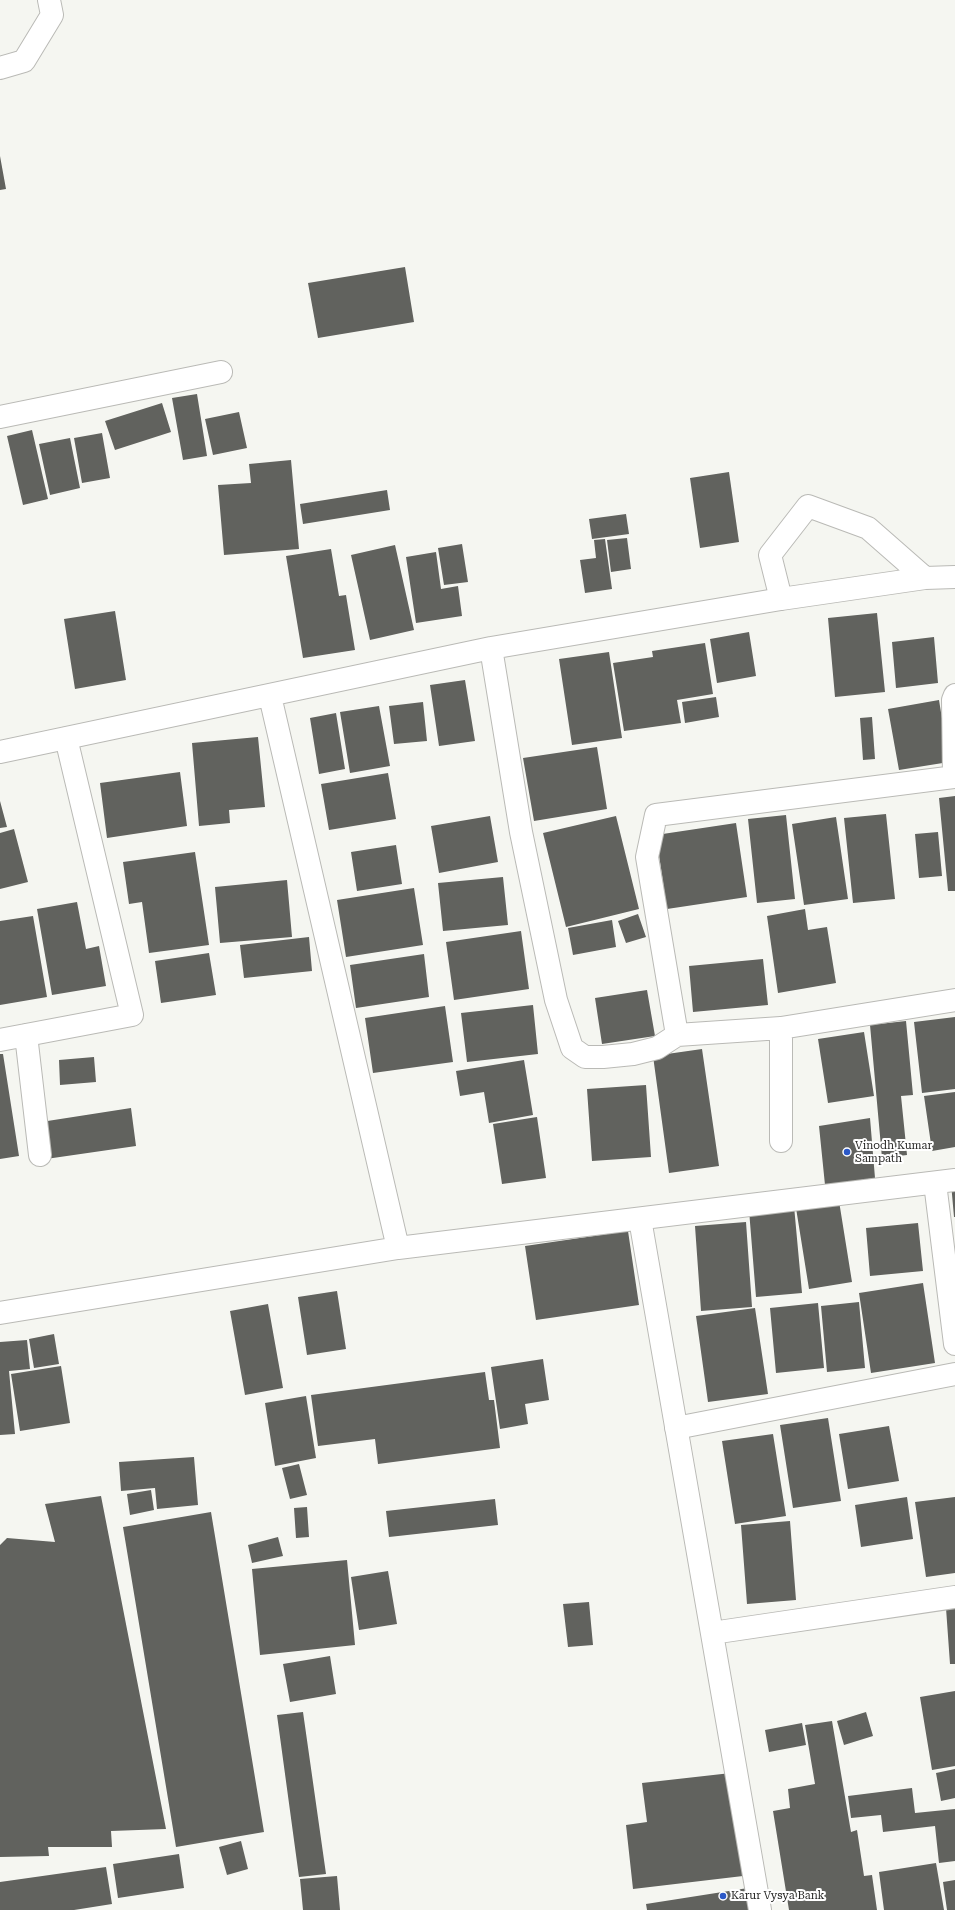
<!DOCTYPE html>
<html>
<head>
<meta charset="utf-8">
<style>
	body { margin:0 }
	canvas { display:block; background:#f5f6f1 }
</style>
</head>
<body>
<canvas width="955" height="1910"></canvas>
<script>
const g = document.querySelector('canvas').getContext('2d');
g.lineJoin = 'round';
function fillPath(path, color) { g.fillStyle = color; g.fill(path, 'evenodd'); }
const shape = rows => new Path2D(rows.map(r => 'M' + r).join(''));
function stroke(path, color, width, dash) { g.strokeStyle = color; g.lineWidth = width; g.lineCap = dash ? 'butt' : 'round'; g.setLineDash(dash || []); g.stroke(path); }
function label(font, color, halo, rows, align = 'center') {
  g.font = font + ' "Roboto Serif",serif'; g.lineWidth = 4; g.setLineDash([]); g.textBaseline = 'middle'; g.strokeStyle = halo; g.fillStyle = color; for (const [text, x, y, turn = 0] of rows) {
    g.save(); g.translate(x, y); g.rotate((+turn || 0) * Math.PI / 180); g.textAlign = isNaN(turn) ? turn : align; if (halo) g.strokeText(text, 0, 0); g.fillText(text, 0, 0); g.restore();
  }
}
const building = shape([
	[0,156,6,189,0,190],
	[405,267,414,322,318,338,308,283],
	[197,394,207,456,183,460,172,398],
	[162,403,171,432,115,450,105,421],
	[239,412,247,448,213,455,205,419],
	[32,430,48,499,23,505,7,436],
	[102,433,110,478,82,483,74,438],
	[70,438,80,488,50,495,39,444],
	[291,460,299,549,224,555,218,485,251,483,249,464],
	[729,472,739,542,700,548,690,478],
	[387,490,390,510,303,524,300,504],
	[626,514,629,534,592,539,589,519],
	[627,538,631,569,611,572,607,540],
	[605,539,612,589,585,593,580,560,596,558,594,540],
	[462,544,468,582,444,585,438,548],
	[395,545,414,630,370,640,351,555],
	[331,549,339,596,346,595,355,650,303,658,286,556],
	[436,552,441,589,458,586,462,616,416,623,406,557],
	[115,611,126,680,75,689,64,619],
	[877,613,885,692,835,697,828,618],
	[749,632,756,676,717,683,710,639],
	[934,637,938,683,896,688,892,642],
	[705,643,713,694,677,700,681,723,624,731,613,663,653,657,652,651],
	[609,652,622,738,572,745,559,659],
	[465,680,475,741,439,746,430,685],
	[716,697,719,717,685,723,682,702],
	[939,700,949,762,899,770,888,709],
	[423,702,427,741,394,744,389,706],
	[379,706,390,766,350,773,340,712],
	[336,713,345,769,319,774,310,718],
	[872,717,875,759,863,760,860,718],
	[258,737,265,807,229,810,230,823,199,826,192,743],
	[597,747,607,809,534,821,523,758],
	[180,772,187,826,107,838,100,783],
	[388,773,396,819,329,830,321,784],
	[955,796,955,891,948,891,939,798],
	[0,801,7,827,0,828],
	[886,814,895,899,853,903,844,818],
	[786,815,795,899,757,903,748,819],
	[490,816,498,862,439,873,431,826],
	[616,816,639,909,566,927,543,833],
	[836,817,848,899,804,905,792,824],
	[736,823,747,897,667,909,656,835],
	[14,829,28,882,0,889,0,833],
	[938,832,942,876,919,878,915,834],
	[396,845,402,884,357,891,351,852],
	[195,852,209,945,149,953,142,902,129,904,123,862],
	[503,877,508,925,443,931,438,883],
	[287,880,292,937,220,943,215,887],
	[414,888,423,945,346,957,337,900],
	[77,902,86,949,99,946,106,986,52,995,37,909],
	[805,909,808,930,827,927,836,983,778,993,767,916],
	[638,914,646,937,626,943,618,921],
	[33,916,47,997,0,1005,0,921],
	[612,920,616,947,573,955,568,928],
	[521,931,529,989,454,1000,446,942],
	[309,937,312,971,244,978,240,945],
	[209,953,216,995,161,1003,155,961],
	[424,954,429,997,356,1008,350,965],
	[763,959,768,1005,693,1012,689,966],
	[647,990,655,1036,602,1044,595,998],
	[533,1005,538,1054,467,1062,461,1013],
	[445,1006,453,1062,373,1073,365,1018],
	[955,1017,955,1089,922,1093,914,1022],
	[906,1021,913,1095,901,1096,907,1155,882,1158,870,1025],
	[864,1032,874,1096,828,1103,818,1039],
	[702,1049,719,1166,669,1173,653,1056],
	[0,1054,3,1054,19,1156,0,1159],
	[94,1057,96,1082,60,1085,59,1060],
	[524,1060,533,1115,489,1123,484,1092,460,1096,456,1071],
	[646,1085,651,1157,592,1161,587,1089],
	[955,1092,955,1147,932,1151,924,1096],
	[131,1108,136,1146,46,1159,41,1122],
	[537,1117,546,1178,502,1184,493,1124],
	[870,1118,875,1178,825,1185,819,1126],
	[951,1183,955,1183,955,1217,954,1217],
	[839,1201,852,1282,809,1289,796,1208],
	[794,1206,802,1293,756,1297,749,1210],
	[746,1222,752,1307,701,1311,695,1226],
	[918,1223,923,1271,870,1276,866,1228],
	[628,1231,639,1305,536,1320,525,1246],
	[923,1283,935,1363,871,1373,859,1293],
	[337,1291,346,1349,307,1355,298,1297],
	[859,1302,865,1368,827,1372,821,1306],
	[818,1303,824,1368,776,1373,770,1308],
	[268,1304,283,1388,245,1395,230,1311],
	[755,1308,768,1394,708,1402,696,1316],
	[54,1334,59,1364,34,1368,29,1339],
	[27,1340,30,1369,9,1371,15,1434,0,1435,0,1342],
	[543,1359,549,1400,525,1404,528,1424,500,1429,491,1367],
	[61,1366,70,1423,20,1431,11,1374],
	[485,1372,489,1400,494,1400,500,1448,378,1464,375,1439,318,1446,311,1395],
	[306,1396,316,1458,275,1466,265,1403],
	[828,1418,841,1501,793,1508,780,1425],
	[889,1426,899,1481,848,1489,839,1434],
	[773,1434,786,1516,735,1524,722,1441],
	[194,1457,198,1505,157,1509,155,1488,121,1491,119,1462],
	[299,1464,307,1495,290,1499,282,1468],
	[151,1490,154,1510,130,1515,127,1494],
	[101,1496,166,1829,111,1831,112,1847,48,1847,49,1856,0,1857,0,1545,7,1538,55,1542,45,1504],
	[907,1497,913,1539,861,1547,855,1505],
	[955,1497,955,1573,926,1577,915,1502],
	[495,1499,498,1525,389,1537,386,1511],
	[307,1507,309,1537,296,1538,294,1508],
	[211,1512,264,1832,176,1847,123,1527],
	[790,1521,796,1600,747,1604,741,1525],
	[278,1537,283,1556,252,1563,248,1545],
	[347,1560,355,1645,260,1655,252,1569],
	[388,1571,397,1624,359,1630,351,1577],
	[589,1602,593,1645,568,1647,563,1604],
	[946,1608,955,1608,955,1664,950,1664],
	[330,1656,336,1694,290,1702,283,1664],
	[955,1691,955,1766,932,1770,920,1697],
	[303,1712,326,1874,299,1877,277,1715],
	[866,1712,873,1736,844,1745,837,1721],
	[832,1721,851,1832,857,1830,864,1876,872,1875,877,1910,789,1910,773,1811,790,1808,788,1789,815,1784,805,1725],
	[802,1723,806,1745,769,1752,765,1730],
	[955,1769,955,1798,941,1801,936,1773],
	[731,1773,743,1876,633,1889,626,1825,647,1822,642,1783],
	[912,1788,915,1813,955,1809,955,1861,939,1863,935,1826,883,1832,881,1815,851,1818,848,1796],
	[241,1841,248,1869,227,1875,219,1847],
	[179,1854,184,1888,118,1898,113,1864],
	[936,1863,944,1910,884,1910,879,1872],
	[106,1867,112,1904,74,1910,0,1910,0,1882],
	[337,1876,340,1910,303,1910,300,1879],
	[955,1880,955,1910,947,1910,943,1882],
	[748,1888,752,1910,647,1910,646,1904]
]);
const street = shape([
	[0,68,24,61,52,15,49,0],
	[0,417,221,372],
	[781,599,770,555,808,506,868,528,925,578],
	[491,648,521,832,556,1000,572,1048,585,1057,603,1057,633,1054,657,1048,677,1035,781,1028,955,1000],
	[270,696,398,1248],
	[0,752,491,648,781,599,925,578,955,577],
	[954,777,953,700,955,695],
	[781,1028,781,1141],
	[26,1035,40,1155],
	[677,1035,647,857,656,815,955,777],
	[0,1040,132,1015,66,738],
	[935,1183,955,1344],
	[640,1219,760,1910],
	[0,1313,398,1248,955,1180],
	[676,1428,955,1374],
	[712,1633,955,1597]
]);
const markers = [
	[847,1152,4,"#2b58c7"],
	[723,1896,4,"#2b58c7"]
];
const poiNames = [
	["Vinodh Kumar",855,1146],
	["Sampath",855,1159],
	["Karur Vysya Bank",731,1896]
];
fillPath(building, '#61625e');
stroke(street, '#babab6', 24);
stroke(street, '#fff', 22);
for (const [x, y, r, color] of markers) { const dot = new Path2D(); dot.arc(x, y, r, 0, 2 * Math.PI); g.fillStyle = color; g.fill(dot); stroke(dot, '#fff', 1.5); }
label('11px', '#1e1e1c', '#fff', poiNames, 'left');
</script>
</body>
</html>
